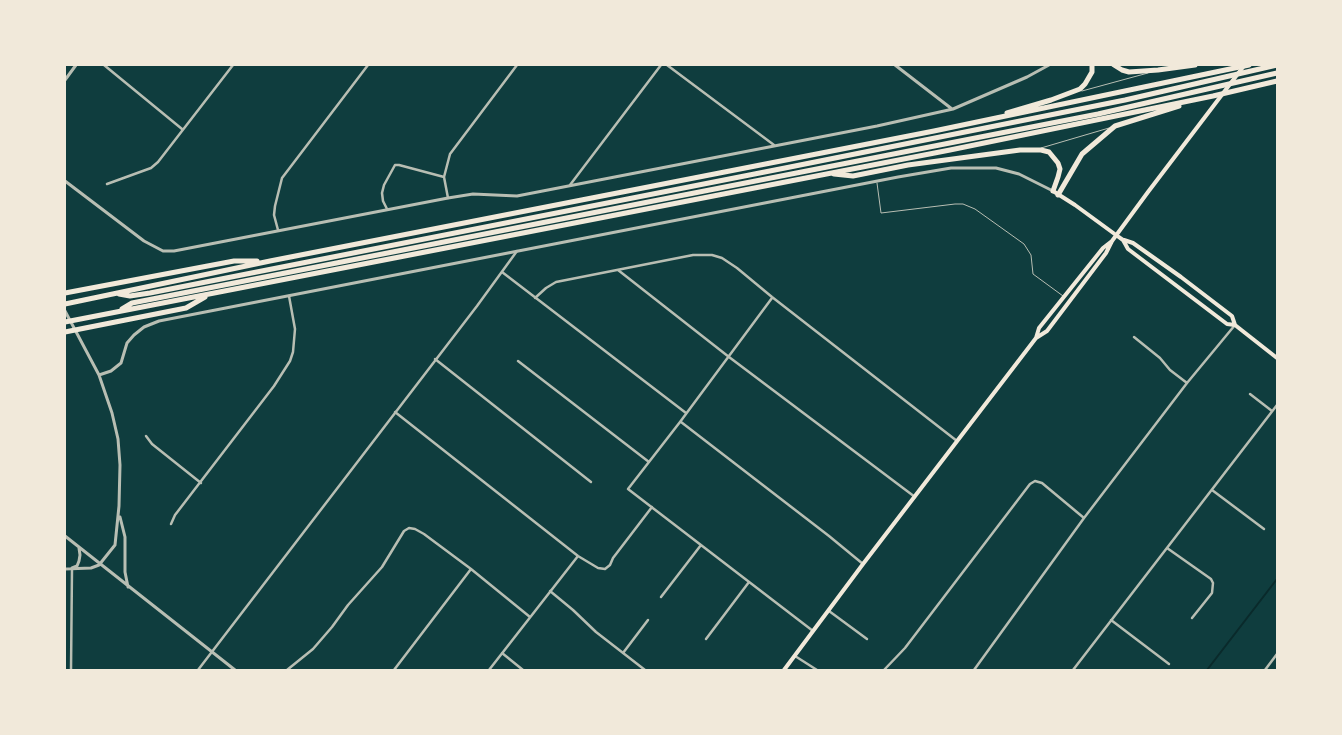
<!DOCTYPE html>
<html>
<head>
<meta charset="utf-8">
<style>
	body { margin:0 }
	#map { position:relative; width:1342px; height:735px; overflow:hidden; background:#0f3d3e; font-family:Mulish,sans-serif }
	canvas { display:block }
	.frame { position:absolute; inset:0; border:66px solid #f1e9da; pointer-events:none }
</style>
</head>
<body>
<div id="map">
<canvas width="1342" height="735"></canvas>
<div class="frame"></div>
</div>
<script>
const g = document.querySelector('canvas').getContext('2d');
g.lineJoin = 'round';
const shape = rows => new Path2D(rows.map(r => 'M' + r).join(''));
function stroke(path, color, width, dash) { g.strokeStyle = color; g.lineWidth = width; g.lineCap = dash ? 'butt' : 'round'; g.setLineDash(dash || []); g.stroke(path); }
const stream = shape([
	[1207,670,1277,579]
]);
const service = shape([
	[1082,91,1148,73],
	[1041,148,1109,128],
	[877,183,881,213,955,204,963,204,975,209,1024,244,1031,255,1033,274,1063,296]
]);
const minor = shape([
	[104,65,182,129],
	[667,65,774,145],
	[107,184,151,168,158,162,233,65],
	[570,185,661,65],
	[448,198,444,177,450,154,517,65],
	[387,209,383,201,382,193,384,185,395,165,399,165,444,177],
	[278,230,274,215,275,206,282,178,368,65],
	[618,270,729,357,915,497],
	[502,272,686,413],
	[535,298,546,288,556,282,693,255,712,255,722,258,737,268,772,297,957,441],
	[772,298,680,422,628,489,813,631],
	[1134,337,1160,358,1170,370,1187,383],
	[435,359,591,482],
	[518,361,649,462],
	[1250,394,1272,411],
	[395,412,578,556,598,568,605,569,610,565,613,558,652,507],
	[681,422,829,536,863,564],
	[146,436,152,444,201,483],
	[1212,490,1264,529],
	[171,524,175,515,274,386,290,361,293,352,295,329,289,296],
	[1167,548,1211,579,1213,583,1212,593,1192,618],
	[550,591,573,610,596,632,645,670],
	[661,597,701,545],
	[829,611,867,639],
	[1111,620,1169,664],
	[706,639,749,582],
	[502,653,523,670],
	[623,653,648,620],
	[795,656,817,670],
	[71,670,72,569],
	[198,670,477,306,517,251],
	[287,670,313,649,332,627,348,605,382,567,404,531,409,528,415,529,424,534,471,569,530,617],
	[394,670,471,569],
	[489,670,578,556],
	[884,670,905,648,1030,484,1035,481,1042,483,1084,518],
	[974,670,1084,518,1187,383,1235,325],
	[1073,670,1277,405],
	[1265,670,1277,654]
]);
const tertiary = shape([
	[895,65,952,109],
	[65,80,76,65],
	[65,181,144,241,163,251,174,251,448,198,473,194,517,196,877,126,953,109,1027,77,1049,65],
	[65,311,99,375,112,413,118,439,120,465,119,506,115,545,99,565,91,568,65,569],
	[99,375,111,371,121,363,127,343,134,335,144,327,159,321,898,177,951,168,996,168,1019,174,1053,191],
	[120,517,125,537,125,572,128,587],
	[65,536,235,670],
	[72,568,77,566,79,561,80,555,79,548]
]);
const secondary = shape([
	[1053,191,1075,205,1116,235,1123,240,1128,249,1227,324,1235,325],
	[1124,240,1133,243,1181,277,1232,316,1235,325,1277,358],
	[1036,338,1047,331,1106,253,1112,241,1148,192,1243,67],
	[784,670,863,564,1036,338,1039,328,1103,248,1112,241]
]);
const motorway = shape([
	[1114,65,1122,70,1129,72,1158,70,1195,65],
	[1007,113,1051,100,1080,89,1085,84,1092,72,1092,65],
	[834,174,853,176,908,165,1020,150,1041,150,1049,152,1058,163,1060,169,1058,177,1053,191],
	[1058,195,1082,154,1115,126,1179,106],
	[65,293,234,261,257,261],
	[119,294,130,296,150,293,785,168,1125,100,1277,65],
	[65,304,270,261,934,131,1249,65],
	[122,309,132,303,1098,114,1277,73],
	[65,322,950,150,1213,96,1277,81],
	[65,332,186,308,205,297]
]);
stroke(stream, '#0a2a2b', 2);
stroke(service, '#b8beb3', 1);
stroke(minor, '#b8beb3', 2.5);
stroke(tertiary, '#b8beb3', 3);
stroke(secondary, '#f1e9da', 4);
stroke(motorway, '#f1e9da', 5);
</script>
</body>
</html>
